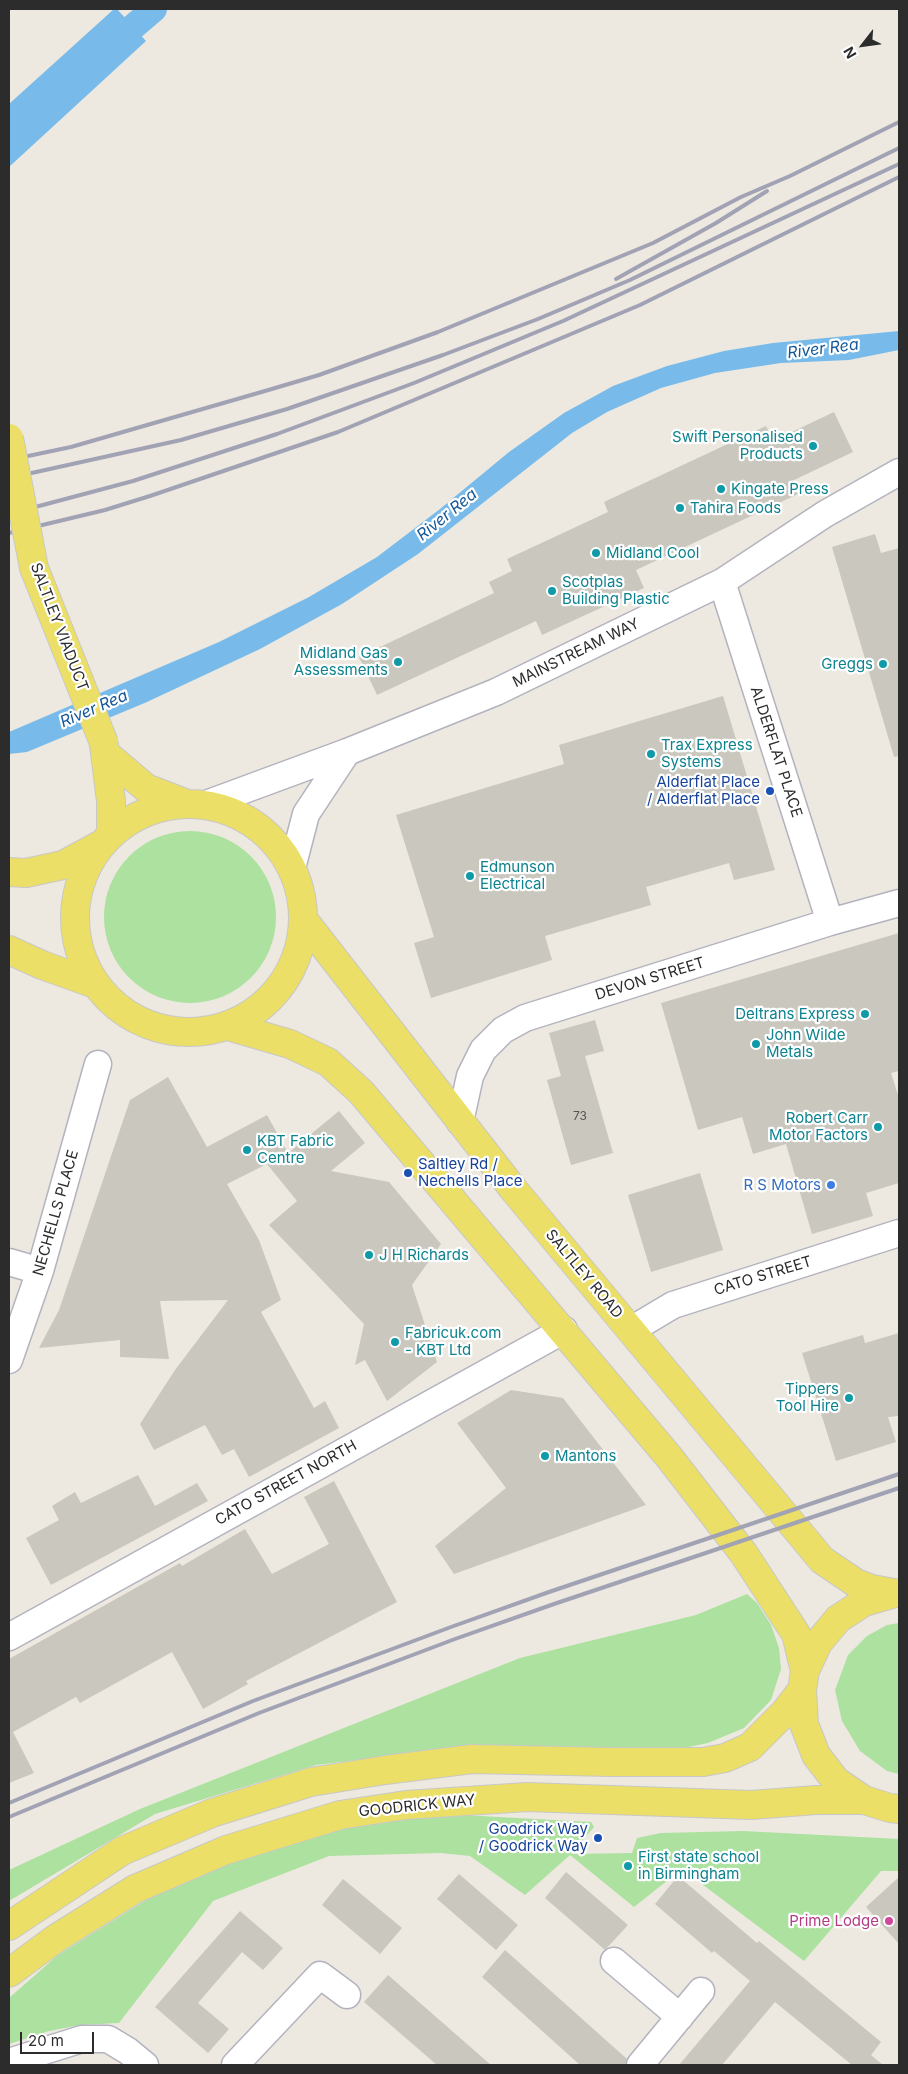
<!DOCTYPE html>
<html>
<head>
<meta charset="utf-8">
<style>
	body { margin:0 }
	#map { position:relative; width:908px; height:2074px; overflow:hidden; background:#ede9e0; font-family:Inter,sans-serif }
	canvas { display:block }
	.frame { position:absolute; inset:0; border:10px solid #2c2c2c; pointer-events:none }
	.north { position:absolute; left:838px; top:20px; width:50px; height:50px; -webkit-text-stroke:4px #fff; paint-order:stroke; rotate:240deg; font-size:14px; font-weight:700; line-height:20px; text-align:center; color:#2c2c2c }
	.north::after { content:''; display:block; margin:auto; width:18px; height:22px; background:#2c2c2c; clip-path:polygon(50% 0,100% 100%,50% 72%,0 100%) }
	.scale { position:absolute; left:20px; top:2032px; width:74px; height:22px; box-sizing:border-box; border:2px solid #2c2c2c; border-top:0; padding-left:6px; font-size:15px; line-height:18px; white-space:nowrap; color:#2c2c2c; -webkit-text-stroke:4px #fff; paint-order:stroke }
</style>
</head>
<body>
<div id="map">
<canvas width="908" height="2074"></canvas>
<div class="frame"></div>
<div class="north">N</div>
<div class="scale">20 m</div>
</div>
<script>
const g = document.querySelector('canvas').getContext('2d');
g.lineJoin = 'round';
function fillPath(path, color) { g.fillStyle = color; g.fill(path, 'evenodd'); }
const shape = rows => new Path2D(rows.map(r => 'M' + r).join(''));
function stroke(path, color, width, dash) { g.strokeStyle = color; g.lineWidth = width; g.lineCap = dash ? 'butt' : 'round'; g.setLineDash(dash || []); g.stroke(path); }
function label(font, color, halo, rows, align = 'center') {
  g.font = font + ' Inter,sans-serif'; g.lineWidth = 4.5; g.setLineDash([]); g.textBaseline = 'middle'; g.strokeStyle = halo; g.fillStyle = color; for (const [text, x, y, turn = 0] of rows) {
    g.save(); g.translate(x, y); g.rotate((+turn || 0) * Math.PI / 180); g.textAlign = isNaN(turn) ? turn : align; if (halo) g.strokeText(text, 0, 0); g.fillText(text, 0, 0); g.restore();
  }
}
const green = shape([
	'104 917a86 86 0 1 1 172 0a86 86 0 1 1-172 0Z',
	[747,1594,757,1603,771,1625,779,1648,781,1669,771,1700,744,1728,708,1743,684,1748,456,1748,316,1765,155,1814,9,1901,9,1870,140,1809,520,1658,696,1615],
	[899,1623,899,1774,887,1771,860,1751,842,1721,835,1690,848,1655,867,1636,887,1625],
	[462,1815,591,1822,594,1827,571,1854,632,1853,637,1838,661,1833,743,1831,899,1839,899,1871,881,1871,804,1961,682,1869,634,1907,570,1855,525,1895,470,1856,441,1853,329,1856,213,1901,119,2023,80,2025,49,2031,9,2044,9,1998,58,1955,188,1874,354,1822]
]);
const water = shape([
	[114,9,117,9,146,41,9,167,9,104],
	[899,331,899,350,849,360,781,363,715,373,661,388,607,412,572,433,418,554,342,604,260,649,147,702,27,752,9,754,9,732,219,642,309,597,377,557,440,509,509,452,564,413,613,386,667,366,724,351,773,343]
]);
const canal = shape([
	[107,49,154,9]
]);
const building = shape([
	[834,412,853,452,792,481,798,494,636,570,644,588,542,635,536,621,377,695,359,657,494,593,489,582,512,571,507,559,608,512,604,502,766,426,773,441],
	[875,534,881,553,899,548,899,756,894,757,832,547],
	[723,696,775,870,734,880,729,863,646,887,651,905,545,936,552,960,431,998,414,943,434,937,396,815,564,764,559,745],
	[899,933,899,1071,891,1073,899,1098,899,1183,866,1193,873,1216,812,1234,786,1144,753,1154,742,1117,698,1130,661,1003],
	[595,1020,604,1051,585,1056,613,1153,571,1165,547,1080,561,1076,549,1033],
	[168,1077,207,1147,267,1115,288,1153,339,1111,365,1143,331,1171,389,1182,441,1244,412,1285,437,1362,387,1401,365,1360,355,1365,364,1324,269,1225,297,1201,267,1164,227,1184,259,1240,281,1300,261,1312,314,1408,325,1401,339,1428,249,1477,234,1449,222,1455,205,1425,154,1450,140,1424,175,1370,228,1300,160,1301,169,1359,120,1357,120,1340,39,1348,59,1310,130,1100],
	[700,1173,723,1250,651,1272,628,1195],
	[899,1333,899,1416,888,1417,896,1442,836,1461,802,1353,863,1335,865,1343],
	[511,1390,563,1398,646,1505,454,1574,435,1546,506,1488,457,1423],
	[138,1475,155,1506,197,1483,208,1501,51,1585,26,1538,59,1520,52,1506,75,1492,81,1503],
	[334,1481,397,1602,246,1681,248,1684,203,1709,172,1652,80,1703,76,1697,13,1732,34,1773,9,1783,9,1659,180,1563,182,1566,245,1529,272,1574,329,1544,304,1497],
	[566,1872,628,1925,605,1950,545,1898],
	[459,1874,518,1925,496,1950,437,1899],
	[678,1876,757,1943,759,1941,881,2042,871,2055,883,2065,852,2065,775,2002,722,2065,679,2065,750,1981,714,1951,712,1953,655,1904],
	[899,1877,899,1944,866,1907],
	[343,1879,402,1928,380,1954,322,1905],
	[240,1911,283,1948,263,1970,242,1952,198,2003,229,2029,208,2053,155,2007],
	[505,1950,627,2059,625,2065,580,2065,482,1977],
	[388,1975,491,2065,437,2065,364,2002]
]);
const minor = shape([
	[722,582,830,922],
	[206,804,347,752,496,692,722,582,825,514,899,472],
	[292,868,306,814,347,752],
	[460,1122,470,1076,483,1050,503,1030,525,1018,830,922,899,903],
	[9,1262,40,1271],
	[631,1330,673,1305,899,1233],
	[9,1360,40,1271,98,1064],
	[9,1637,564,1330],
	[614,1961,680,2017],
	[9,2062,82,2039,108,2039,128,2051,145,2065],
	[235,2065,320,1975,347,1995],
	[640,2065,701,1991]
]);
const major = shape([
	[104,745,111,801,111,833],
	[106,754,146,788,185,803],
	'75 918a114 114 0 1 1 228 0a114 114 0 1 1-228 0Z',
	[9,872,26,873,63,865,100,845],
	[303,919,514,1190,822,1560,856,1583,872,1589,894,1593],
	[9,950,42,965,95,984],
	[228,1026,290,1044,328,1062,361,1092,669,1457,744,1554,796,1634,805,1671],
	[895,1593,864,1602,838,1619,818,1643,805,1671,802,1690,804,1724,816,1755,836,1781,864,1800,890,1808,899,1809],
	[9,1926,122,1851,212,1813,311,1782,385,1770,472,1759,611,1762,703,1762,725,1758,750,1747,785,1712,802,1690],
	[9,1973,55,1939,135,1889,226,1850,340,1815,406,1805,527,1797,751,1805,816,1800,864,1800]
]);
const rail = shape([
	[616,279,716,223,767,191],
	[9,460,71,447,265,391,319,375,438,332,653,243,741,197,790,176,899,122],
	[9,478,181,440,287,409,443,355,538,319,630,280,899,148],
	[9,514,133,481,277,434,414,383,563,321,899,164],
	[9,533,105,510,150,496,338,432,640,305,899,177],
	[9,1803,253,1701,451,1627,549,1592,899,1474],
	[9,1817,259,1713,455,1639,554,1604,899,1488]
]);
const majorBridge = shape([
	[9,438,34,568,104,743]
]);
const markers = [
	[813,446,5,"#0f9aa8"],
	[721,489,5,"#0f9aa8"],
	[680,508,5,"#0f9aa8"],
	[596,553,5,"#0f9aa8"],
	[552,591,5,"#0f9aa8"],
	[398,662,5,"#0f9aa8"],
	[883,664,5,"#0f9aa8"],
	[651,754,5,"#0f9aa8"],
	[770,791,5,"#1a4fb4"],
	[470,876,5,"#0f9aa8"],
	[865,1014,5,"#0f9aa8"],
	[756,1044,5,"#0f9aa8"],
	[878,1127,5,"#0f9aa8"],
	[247,1150,5,"#0f9aa8"],
	[408,1173,5,"#1a4fb4"],
	[831,1185,5,"#3f7fe0"],
	[369,1255,5,"#0f9aa8"],
	[395,1342,5,"#0f9aa8"],
	[849,1398,5,"#0f9aa8"],
	[545,1456,5,"#0f9aa8"],
	[598,1838,5,"#1a4fb4"],
	[628,1866,5,"#0f9aa8"],
	[889,1921,5,"#d1479c"]
];
const numberNames = [
	["73",580,1116]
];
const cultureNames = [
	["Swift Personalised",803,437,"right"],
	["Products",803,454,"right"],
	["Kingate Press",731,489],
	["Tahira Foods",690,508],
	["Midland Cool",606,553],
	["Scotplas",562,582],
	["Building Plastic",562,599],
	["Midland Gas",388,653,"right"],
	["Assessments",388,670,"right"],
	["Greggs",873,664,"right"],
	["Trax Express",661,745],
	["Systems",661,762],
	["Edmunson",480,867],
	["Electrical",480,884],
	["Deltrans Express",855,1014,"right"],
	["John Wilde",766,1035],
	["Metals",766,1052],
	["Robert Carr",868,1118,"right"],
	["Motor Factors",868,1135,"right"],
	["KBT Fabric",257,1141],
	["Centre",257,1158],
	["J H Richards",379,1255],
	["Fabricuk.com",405,1333],
	["- KBT Ltd",405,1350],
	["Tippers",839,1389,"right"],
	["Tool Hire",839,1406,"right"],
	["Mantons",555,1456],
	["First state school",638,1857],
	["in Birmingham",638,1874]
];
const streetNames = [
	["SALTLEY VIADUCT",59,627,69],
	["MAINSTREAM WAY",576,653,-26],
	["ALDERFLAT PLACE",776,752,72],
	["DEVON STREET",650,979,-17],
	["NECHELLS PLACE",56,1213,-74],
	["SALTLEY ROAD",584,1274,50],
	["CATO STREET",763,1276,-17],
	["CATO STREET NORTH",286,1483,-29],
	["GOODRICK WAY",417,1806,-6]
];
const transitNames = [
	["Alderflat Place",760,782],
	["/ Alderflat Place",760,799],
	["Saltley Rd /",418,1164,"left"],
	["Nechells Place",418,1181,"left"],
	["Goodrick Way",588,1829],
	["/ Goodrick Way",588,1846]
];
const shopNames = [
	["R S Motors",821,1185]
];
const hotelNames = [
	["Prime Lodge",879,1921]
];
const waterNames = [
	["River Rea",823,349,-7],
	["River Rea",447,515,-39],
	["River Rea",94,709,-23]
];
fillPath(green, '#ace19f');
fillPath(water, '#78bbea');
stroke(canal, '#78bbea', 26);
fillPath(building, '#c9c7be');
stroke(minor, '#b3b3bf', 29);
stroke(major, '#c8c8c8', 30);
stroke(minor, '#fff', 26);
stroke(major, '#ebdf67', 28);
stroke(rail, '#a2a2b5', 4);
stroke(majorBridge, '#c8c8c8', 30, []);
stroke(majorBridge, '#ebdf67', 28);
for (const [x, y, r, color] of markers) { const dot = new Path2D(); dot.arc(x, y, r, 0, 2 * Math.PI); g.fillStyle = color; g.fill(dot); stroke(dot, '#fff', 2); }
label('12px', '#535350', null, numberNames);
label('15px', '#0d838f', '#fff', cultureNames, 'left');
label('15px', '#2c2c2c', '#fff', streetNames);
label('15px', '#164399', '#fff', transitNames, 'right');
label('15px', '#366cbe', '#fff', shopNames, 'right');
label('15px', '#b23c85', '#fff', hotelNames, 'right');
label('italic 16px', '#145799', '#fff', waterNames);
</script>
</body>
</html>
